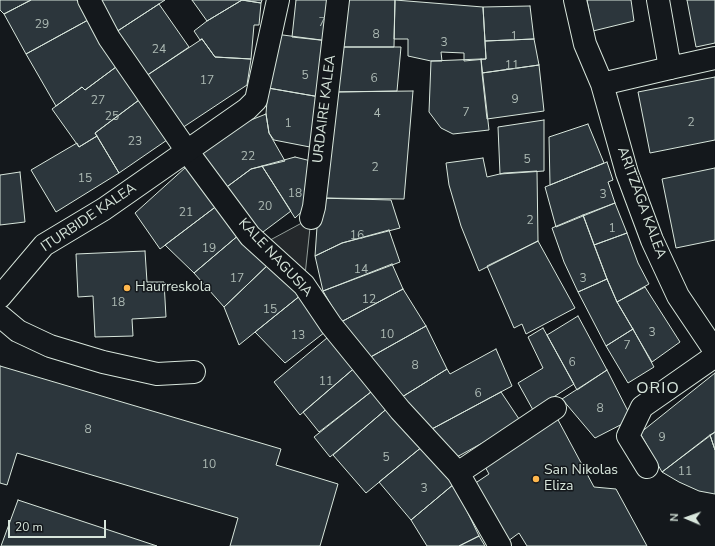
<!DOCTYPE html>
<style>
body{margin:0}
#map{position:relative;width:715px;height:546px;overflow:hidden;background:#14181c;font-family:"Nunito Sans",sans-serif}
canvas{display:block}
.north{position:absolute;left:667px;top:498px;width:40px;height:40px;-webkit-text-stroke:3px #14181c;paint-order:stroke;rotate:272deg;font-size:11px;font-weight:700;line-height:16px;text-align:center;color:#d8e6dc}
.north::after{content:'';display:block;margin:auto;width:14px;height:18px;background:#d8e6dc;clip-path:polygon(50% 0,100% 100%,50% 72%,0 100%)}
.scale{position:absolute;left:8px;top:520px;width:98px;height:18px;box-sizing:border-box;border:2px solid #d8e6dc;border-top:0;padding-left:5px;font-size:12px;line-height:14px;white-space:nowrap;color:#d8e6dc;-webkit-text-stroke:3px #14181c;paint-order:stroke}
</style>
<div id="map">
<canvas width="715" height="546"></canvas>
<div class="north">N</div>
<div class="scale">20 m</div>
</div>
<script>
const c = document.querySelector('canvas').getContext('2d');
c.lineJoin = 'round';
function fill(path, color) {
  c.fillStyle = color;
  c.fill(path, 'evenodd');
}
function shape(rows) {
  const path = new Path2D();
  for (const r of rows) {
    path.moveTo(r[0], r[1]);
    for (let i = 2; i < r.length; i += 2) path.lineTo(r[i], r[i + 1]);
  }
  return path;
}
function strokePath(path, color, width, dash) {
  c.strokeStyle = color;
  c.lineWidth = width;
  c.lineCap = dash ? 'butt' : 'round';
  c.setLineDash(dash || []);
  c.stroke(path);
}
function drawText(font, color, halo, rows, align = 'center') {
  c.font = font + ' "Nunito Sans",sans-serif';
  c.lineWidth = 3;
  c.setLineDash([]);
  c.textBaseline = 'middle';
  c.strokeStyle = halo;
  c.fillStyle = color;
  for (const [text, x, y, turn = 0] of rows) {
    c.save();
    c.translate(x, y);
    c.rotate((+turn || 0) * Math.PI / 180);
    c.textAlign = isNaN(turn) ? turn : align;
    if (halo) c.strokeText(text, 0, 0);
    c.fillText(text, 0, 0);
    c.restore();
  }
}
const parking = shape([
 [311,218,304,285,261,245,311,218]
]);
const building = shape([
 [0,0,31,0,4,14,0,10,0,0],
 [31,0,77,0,88,20,26,54,4,14,31,0],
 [100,0,165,0,116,32,100,0],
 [192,0,262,0,261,3,242,0,207,21,192,0],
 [242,0,261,3,259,25,254,25,251,59,215,57,202,39,200,40,194,31,207,21,242,0],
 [296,0,335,0,329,41,292,37,296,0],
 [343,0,395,0,394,47,338,47,343,0],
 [395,0,483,7,486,59,464,61,464,53,441,52,442,61,431,61,408,56,408,39,394,39,395,0],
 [587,0,631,0,634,21,593,31,587,0],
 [687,0,715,0,715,43,696,47,687,0],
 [159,4,189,47,146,76,116,32,159,4],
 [530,6,534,39,485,41,483,7,530,6],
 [88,20,116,67,85,90,82,87,56,106,26,54,88,20],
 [275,34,329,41,320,97,268,88,275,34],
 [202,39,215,57,251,59,247,85,182,128,146,76,202,39],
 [534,39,539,65,482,73,481,59,486,59,485,41,534,39],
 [338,47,401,47,397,91,332,92,338,47],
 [481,59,489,130,453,134,441,128,429,112,431,61,481,59],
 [539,65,544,111,487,119,482,73,539,65],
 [116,67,139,100,95,133,97,136,79,147,52,109,82,87,85,90,116,67],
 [715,77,715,140,650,153,638,92,715,77],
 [268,88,320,97,315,148,274,140,269,133,266,114,268,88],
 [413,91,404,199,319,198,332,92,413,91],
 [139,100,167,140,119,173,95,133,139,100],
 [266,114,269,133,285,161,251,169,224,189,199,154,241,124,266,114],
 [544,120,544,171,500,174,498,127,544,120],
 [588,124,604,163,550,185,549,137,588,124],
 [97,136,119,173,56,212,31,170,77,143,79,147,97,136],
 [295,157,311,161,310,204,295,218,262,166,295,157],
 [483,158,487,177,504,173,537,171,538,241,479,271,461,226,449,185,446,163,483,158],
 [607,162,613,180,608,182,615,203,556,227,545,187,607,162],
 [262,166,291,211,259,235,224,189,251,169,262,166],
 [186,167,218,205,160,249,135,213,186,167],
 [715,168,715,240,676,248,662,179,715,168],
 [20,172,25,222,0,225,0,175,20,172],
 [319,198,391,200,400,228,342,243,315,256,319,198],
 [615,203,627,233,594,245,583,215,615,203],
 [218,205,240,234,194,273,165,245,218,205],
 [583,215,607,279,578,292,564,262,552,228,583,215],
 [389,230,400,262,323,291,315,256,342,243,389,230],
 [627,233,638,263,649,284,617,302,607,279,594,245,627,233],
 [240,234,271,262,224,307,194,273,240,234],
 [538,241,575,308,526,334,522,324,514,328,487,266,538,241],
 [145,251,147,282,164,282,166,317,132,319,133,336,95,337,93,296,78,297,76,254,145,251],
 [271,262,301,295,239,345,224,307,271,262],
 [392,264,403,289,341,322,323,291,392,264],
 [607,279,617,302,633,329,606,346,578,292,607,279],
 [645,287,680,342,652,362,617,302,645,287],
 [403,289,426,326,367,359,341,322,403,289],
 [301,295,329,329,285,363,255,332,301,295],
 [578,316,607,370,577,390,547,335,578,316],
 [426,326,447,369,402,397,367,359,426,326],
 [543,328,574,384,533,410,518,383,543,368,528,337,543,328],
 [633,329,654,367,628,383,606,346,633,329],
 [333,333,358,365,300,415,274,382,333,333],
 [496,349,512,386,430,430,402,397,447,369,450,374,496,349],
 [358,365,376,388,319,432,303,412,358,365],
 [0,366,281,449,276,465,338,484,320,546,230,546,238,518,17,453,7,485,0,483,0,366],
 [607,370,632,419,595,438,562,399,607,370],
 [715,373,715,432,662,472,640,433,715,373],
 [376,388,390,406,330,457,314,437,376,388],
 [501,392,521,422,453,459,430,430,501,392],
 [390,406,423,446,366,493,333,455,390,406],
 [557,418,594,487,616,489,647,546,527,546,519,533,504,544,474,484,489,474,483,463,557,418],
 [715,432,715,450,710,435,715,432],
 [710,435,715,450,715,494,699,491,679,482,662,472,710,435],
 [423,446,454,484,411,520,379,482,423,446],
 [454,484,479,536,459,546,427,546,411,520,454,484],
 [18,500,157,546,1,546,18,500],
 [479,536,485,546,459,546,479,536]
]);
const pedestrian = shape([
 [575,0,585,44,602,84,627,173,652,240,678,296,715,351],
 [602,84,670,68],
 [187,151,250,236,304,285,331,325,400,410,458,473,500,546],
 [311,218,314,207,338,0],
 [647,467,628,436,642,407,715,356],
 [458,473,555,408]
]);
const minor = shape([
 [89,0,109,38,187,151],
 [658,0,670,68,715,58],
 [0,297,44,245,104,209,247,109,256,100,278,0],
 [0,316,18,331,50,346,103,362,157,374,194,372]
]);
const markers = [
 [127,288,4,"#ffb74d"],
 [536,479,4,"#ffb74d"]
];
const numberNames = [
 ["7",322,23],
 ["29",42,25],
 ["8",376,35],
 ["1",514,37],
 ["3",444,43],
 ["24",159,50],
 ["11",512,66],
 ["5",305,76],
 ["6",374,79],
 ["17",207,81],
 ["9",515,100],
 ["27",98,101],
 ["7",466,113],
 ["4",377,114],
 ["25",112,117],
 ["2",691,123],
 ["1",288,124],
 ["23",135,142],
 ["22",248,157],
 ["5",527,160],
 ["2",375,168],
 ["15",85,179],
 ["18",295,194],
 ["3",603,195],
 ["20",265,207],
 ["21",186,213],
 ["2",530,221],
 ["1",612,229],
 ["16",357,236],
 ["19",209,249],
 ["14",361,270],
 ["17",237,279],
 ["3",583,279],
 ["12",369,300],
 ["18",118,303],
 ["15",270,310],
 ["3",652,333],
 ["10",387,335],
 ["13",298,336],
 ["7",627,346],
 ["6",572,363],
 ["8",415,366],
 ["11",326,382],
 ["6",478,394],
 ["8",600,409],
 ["8",88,430],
 ["9",662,438],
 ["5",386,458],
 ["10",209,465],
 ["11",685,472],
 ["3",424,489]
];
const streetNames = [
 ["URDAIRE KALEA",325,109,-83],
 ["ARITZAGA KALEA",641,203,70],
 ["ITURBIDE KALEA",89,218,-34],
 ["KALE NAGUSIA",275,258,47]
];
const poiNames = [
 ["Haurreskola",135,288],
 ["San Nikolas",544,471],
 ["Eliza",544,487]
];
const quarterNames = [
 ["ORIO",658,389]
];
fill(parking, '#24282b');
strokePath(parking, '#939e99', 1);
fill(building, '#2c363c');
strokePath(building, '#d8e6dc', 1);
strokePath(pedestrian, '#d8e6dc', 24);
strokePath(minor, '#d8e6dc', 24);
strokePath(pedestrian, '#14181c', 22);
strokePath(minor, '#14181c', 22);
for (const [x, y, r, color] of markers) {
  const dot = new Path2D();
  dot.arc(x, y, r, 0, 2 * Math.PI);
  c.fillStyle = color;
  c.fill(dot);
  strokePath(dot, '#14181c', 1.5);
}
drawText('12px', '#adbab4', null, numberNames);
drawText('14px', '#d8e6dc', '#14181c', streetNames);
drawText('14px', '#d8e6dc', '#14181c', poiNames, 'left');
c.letterSpacing = '1px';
drawText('16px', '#d8e6dc', '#14181c', quarterNames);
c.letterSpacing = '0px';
</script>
